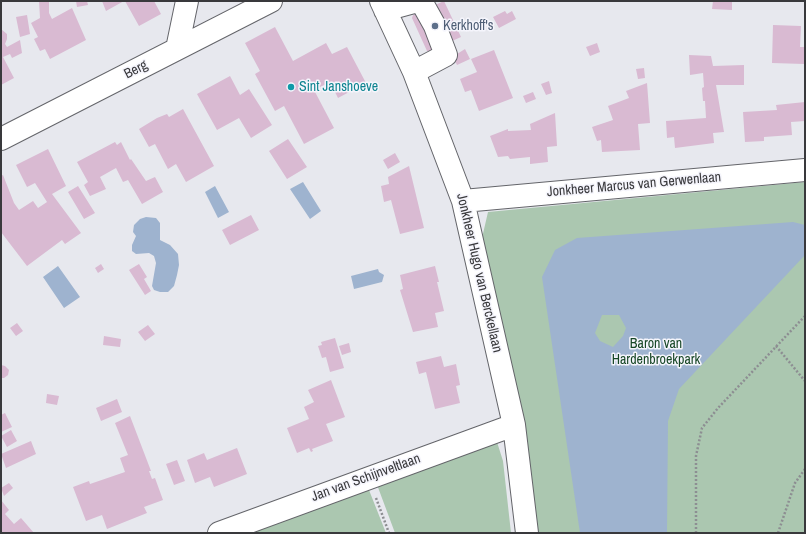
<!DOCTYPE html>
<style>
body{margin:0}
#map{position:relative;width:806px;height:534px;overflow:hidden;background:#e7e8ee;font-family:"Archivo Narrow",sans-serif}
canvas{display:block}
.frame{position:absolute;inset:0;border:2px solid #39393c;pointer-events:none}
</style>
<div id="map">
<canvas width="806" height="534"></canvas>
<div class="frame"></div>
</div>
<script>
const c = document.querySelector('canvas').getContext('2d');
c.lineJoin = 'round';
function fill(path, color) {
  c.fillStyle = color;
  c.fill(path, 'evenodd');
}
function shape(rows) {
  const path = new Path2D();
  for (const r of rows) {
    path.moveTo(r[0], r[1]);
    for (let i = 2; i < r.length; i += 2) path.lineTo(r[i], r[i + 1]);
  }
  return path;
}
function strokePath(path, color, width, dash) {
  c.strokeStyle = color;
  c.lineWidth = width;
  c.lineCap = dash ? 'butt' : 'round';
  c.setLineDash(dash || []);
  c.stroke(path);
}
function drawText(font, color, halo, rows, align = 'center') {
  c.font = font + ' "Archivo Narrow",sans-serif';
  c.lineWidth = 3;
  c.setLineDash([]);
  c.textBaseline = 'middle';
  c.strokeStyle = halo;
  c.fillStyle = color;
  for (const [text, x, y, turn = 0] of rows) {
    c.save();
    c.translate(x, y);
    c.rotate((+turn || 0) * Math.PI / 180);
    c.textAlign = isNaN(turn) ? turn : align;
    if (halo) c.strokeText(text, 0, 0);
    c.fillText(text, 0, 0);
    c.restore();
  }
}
const green = shape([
 [805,182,805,533,529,533,482,238,488,212],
 [497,442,503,461,511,533,395,533,376,482],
 [367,485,386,533,240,533]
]);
const water = shape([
 [303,182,321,211,310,219,290,189],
 [215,186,229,212,218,218,205,192],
 [146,217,156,218,160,223,160,240,170,245,178,254,179,265,177,275,174,286,168,292,160,292,154,290,152,286,156,263,154,256,149,253,136,254,132,251,132,245,136,236,133,232,134,225,140,219],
 [793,222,805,225,805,255,679,389,668,421,667,533,580,533,542,277,555,250,577,238],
 [602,315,619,315,626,328,623,336,613,347,600,341,595,333],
 [58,266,80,297,64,308,43,277],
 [378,269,379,272,384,275,382,282,354,289,351,276]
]);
const building = shape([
 [39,1,49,1,49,13,52,19,72,8,86,40,50,59,45,49,40,51,34,39,38,37,31,23,40,18],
 [76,1,87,1,88,5,77,7],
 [102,1,124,1,106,11],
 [125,1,154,1,161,14,139,26],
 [444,1,461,37,430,51,427,51,412,18,413,15],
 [713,1,732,1,732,10,712,9],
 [505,11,507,14,512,11,516,19,499,28,493,17],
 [27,15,30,34,20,37,16,17],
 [773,25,801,26,800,47,805,47,804,64,772,63],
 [275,27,293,61,326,43,332,54,347,47,366,83,338,98,330,82,314,90,334,128,304,144,284,106,275,111,255,74,260,71,245,43],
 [1,29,7,34,7,39,5,44,7,47,20,40,22,53,12,58,10,54,3,57,14,78,1,85],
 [597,43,600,52,590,56,586,47],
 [465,49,470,59,457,65,455,61,457,54],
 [494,50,513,98,479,111,471,90,465,92,460,79,477,72,471,59],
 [689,55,711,56,713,66,744,65,744,85,716,85,724,132,713,133,714,143,675,148,674,137,667,138,666,121,706,118,705,101,703,101,702,88,704,87,703,73,690,75],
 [644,68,645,78,638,79,636,69],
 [230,76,240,95,249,89,272,125,251,138,239,118,217,130,197,94],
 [549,81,552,93,546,95,541,84],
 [647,83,650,123,638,124,640,150,602,152,601,140,597,141,592,127,613,120,608,106,629,98,626,91],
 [533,92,536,99,526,103,523,96],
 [805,102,805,121,791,122,792,135,764,137,764,141,745,142,743,112,777,110,776,105],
 [183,109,214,166,186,182,176,164,168,169,155,144,149,147,139,129,157,118,167,114,169,117],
 [555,113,557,146,547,147,548,162,530,164,530,157,510,159,508,156,498,157,490,136,508,129,508,131,531,130,530,124],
 [288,139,307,167,287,179,269,151],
 [115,142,117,145,121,142,130,160,131,159,146,181,155,177,163,192,142,204,128,180,123,182,116,168,100,177,106,189,90,196,84,185,88,182,77,162],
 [48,149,66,186,52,194,81,233,65,244,62,240,27,266,1,232,1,176,3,175,14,203,19,210,33,201,38,208,47,202,35,183,27,187,16,165],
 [395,153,400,162,388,169,383,160],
 [409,166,424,228,400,234,391,200,384,202,381,186,389,184,388,177],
 [78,186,95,213,84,219,68,192],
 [251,215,259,230,230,245,222,230],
 [101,264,104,269,98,273,95,268],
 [139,264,147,277,144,279,151,291,145,295,129,270],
 [435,266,439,282,437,282,444,311,435,313,438,327,413,332,400,290,403,289,400,275],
 [17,323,23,331,16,336,10,328],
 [148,325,155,334,145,341,138,332],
 [104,336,121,339,120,347,103,345],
 [335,338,344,368,330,372,326,357,322,358,318,346,322,345,321,342],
 [349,343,351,352,342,355,339,346],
 [441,356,444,367,456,364,460,385,456,386,460,403,435,409,426,372,419,374,416,362],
 [1,365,5,366,9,370,8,375,4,378,1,378],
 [331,380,345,417,326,424,333,441,312,449,313,451,311,452,309,448,297,453,287,428,309,419,304,407,314,402,308,390],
 [47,394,59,396,57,405,46,403],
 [117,399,122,412,101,421,96,408],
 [5,413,12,427,1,432,1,415],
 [130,416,151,471,149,471,152,479,155,478,163,500,144,507,147,513,107,529,102,515,86,521,73,487,89,481,90,484,125,472,120,458,128,455,115,423],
 [11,430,17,441,7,447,1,436],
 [31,441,36,454,6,468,1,454],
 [237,448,247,474,214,487,210,477,195,483,187,460,204,453,207,460],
 [177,460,185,481,174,485,166,464],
 [9,483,13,488,4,496,1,488],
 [1,500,9,510,5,514,14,524,21,518,34,533,1,533]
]);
const path = shape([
 [776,346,805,381],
 [376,498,389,533],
 [696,533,696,456,702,428,718,408,805,316],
 [778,533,795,483,805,469]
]);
const minor = shape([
 [381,1,414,72,463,201,514,425,527,533],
 [385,10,418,1],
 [177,49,187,1],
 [414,72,446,55,435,26,421,1],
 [1,139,271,1],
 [463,201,805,170],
 [219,533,514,425]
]);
const markers = [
 [435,26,4,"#5c6f8a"],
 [291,87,4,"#0f9aa8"]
];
const serviceNames = [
 ["Kerkhoff's",443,26]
];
const streetNames = [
 ["Berg",136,70,-27],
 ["Jonkheer Marcus van Gerwenlaan",634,185,-5],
 ["Jonkheer Hugo van Berckellaan",479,273,77],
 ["Jan van Schijnveltlaan",366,478,-20]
];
const cultureNames = [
 ["Sint Janshoeve",299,87]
];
const parkNames = [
 ["Baron van",656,344],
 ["Hardenbroekpark",656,360]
];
fill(green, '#abc7b0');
fill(water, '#9eb3cf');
fill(building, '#d9bad2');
strokePath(minor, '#64656a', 24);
strokePath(path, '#8d8e92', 2.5, [2, 2]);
strokePath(minor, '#fff', 22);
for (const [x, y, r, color] of markers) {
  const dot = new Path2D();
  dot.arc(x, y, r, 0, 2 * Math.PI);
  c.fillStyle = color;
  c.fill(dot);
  strokePath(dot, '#f5f5fc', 1.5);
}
drawText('14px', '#4e5e75', '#f5f5fc', serviceNames, 'left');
drawText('14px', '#39393c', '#f5f5fc', streetNames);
drawText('14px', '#0d838f', '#f5f5fc', cultureNames, 'left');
drawText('14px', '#164625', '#f5f5fc', parkNames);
</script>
